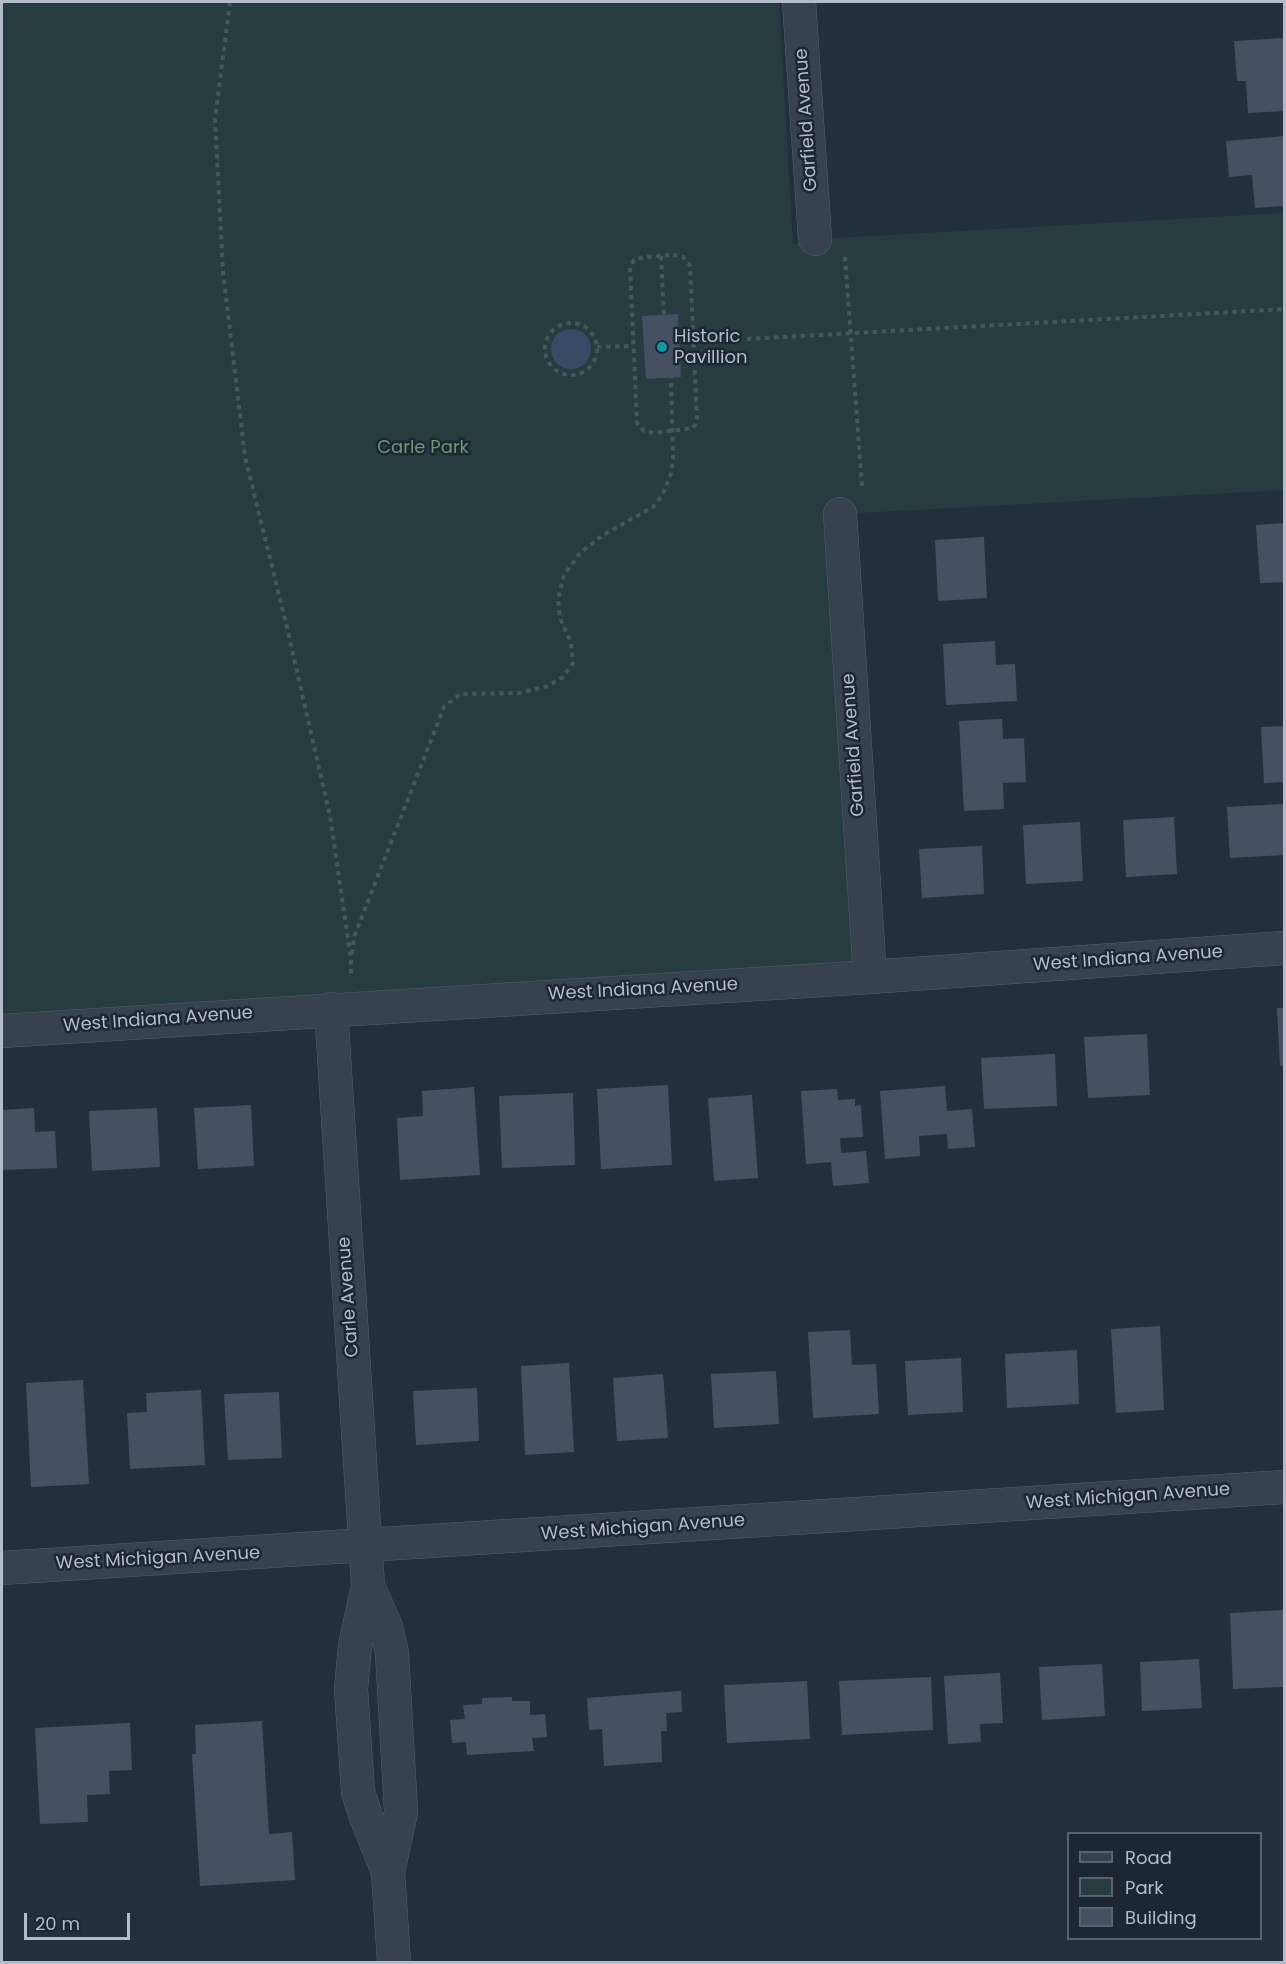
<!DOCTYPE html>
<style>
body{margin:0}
#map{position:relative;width:1286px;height:1964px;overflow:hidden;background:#242f3e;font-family:Poppins,sans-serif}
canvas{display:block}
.frame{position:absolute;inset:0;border:3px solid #b4bcc9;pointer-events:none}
.legend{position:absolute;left:1067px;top:1832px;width:195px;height:108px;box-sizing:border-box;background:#1d2633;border:2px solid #59626f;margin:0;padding:8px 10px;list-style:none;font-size:18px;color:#b4bcc9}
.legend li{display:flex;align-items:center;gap:12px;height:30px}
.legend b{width:30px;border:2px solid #59626f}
.scale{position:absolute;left:24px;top:1913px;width:106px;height:27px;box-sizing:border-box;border:3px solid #b4bcc9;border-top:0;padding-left:8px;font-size:18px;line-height:21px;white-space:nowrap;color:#b4bcc9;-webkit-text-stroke:4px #1d2633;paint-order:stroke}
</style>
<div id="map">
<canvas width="1286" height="1964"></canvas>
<div class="frame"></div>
<ul class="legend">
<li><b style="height:8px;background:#38414e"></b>Road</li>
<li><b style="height:16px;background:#263c3f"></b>Park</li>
<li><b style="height:16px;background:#455162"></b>Building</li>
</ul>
<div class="scale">20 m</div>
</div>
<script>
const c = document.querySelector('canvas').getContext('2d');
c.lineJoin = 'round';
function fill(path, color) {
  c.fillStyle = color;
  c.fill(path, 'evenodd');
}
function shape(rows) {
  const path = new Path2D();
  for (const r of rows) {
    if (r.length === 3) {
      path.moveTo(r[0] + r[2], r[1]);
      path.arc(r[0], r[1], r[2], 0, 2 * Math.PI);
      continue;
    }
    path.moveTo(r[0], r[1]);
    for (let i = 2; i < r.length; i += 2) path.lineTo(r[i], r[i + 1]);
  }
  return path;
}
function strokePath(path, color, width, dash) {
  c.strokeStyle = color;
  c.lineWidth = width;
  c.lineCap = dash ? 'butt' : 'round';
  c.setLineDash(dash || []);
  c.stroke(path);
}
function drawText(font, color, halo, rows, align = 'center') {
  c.font = font + ' Poppins,sans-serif';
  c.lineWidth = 5;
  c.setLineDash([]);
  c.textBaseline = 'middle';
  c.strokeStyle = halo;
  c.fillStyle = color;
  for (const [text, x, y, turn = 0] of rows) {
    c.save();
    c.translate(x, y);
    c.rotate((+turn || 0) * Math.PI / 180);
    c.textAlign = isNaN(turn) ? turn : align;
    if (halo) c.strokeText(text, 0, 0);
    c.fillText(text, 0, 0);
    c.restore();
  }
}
const green = shape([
 [2,2,779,2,793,244,836,238,1284,213,1284,490,840,514,870,977,2,1031]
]);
const water = shape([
 [571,349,20]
]);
const building = shape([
 [1284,38,1284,111,1248,113,1246,81,1237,81,1234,41],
 [1284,136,1284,206,1255,208,1252,175,1229,177,1226,141],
 [678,314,681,377,646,379,642,316],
 [1284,523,1284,582,1260,583,1256,525],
 [984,537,987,598,938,601,935,540],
 [995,641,996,665,1015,664,1017,701,946,705,943,644],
 [1002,719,1003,739,1024,738,1026,782,1003,783,1004,809,964,811,959,721],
 [1284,726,1284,782,1264,783,1261,727],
 [1284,804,1284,855,1230,858,1227,807],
 [1174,817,1177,874,1126,877,1123,820],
 [1080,822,1083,881,1026,884,1023,825],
 [982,846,984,894,922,898,919,849],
 [1277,1008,1284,1008,1284,1066,1280,1066],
 [1147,1034,1150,1095,1088,1098,1084,1037],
 [1055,1054,1057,1106,984,1109,981,1058],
 [668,1085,672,1165,601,1169,597,1089],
 [945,1086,947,1111,972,1109,975,1147,948,1149,947,1134,919,1136,920,1156,885,1159,880,1091],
 [474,1087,480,1175,400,1180,397,1118,423,1116,422,1091],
 [837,1089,838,1100,855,1099,855,1106,861,1105,863,1137,840,1138,841,1153,866,1151,869,1183,833,1186,831,1162,806,1164,801,1091],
 [573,1093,575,1165,502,1168,499,1096],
 [752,1095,758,1178,714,1181,708,1098],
 [251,1105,254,1166,198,1169,194,1108],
 [34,1108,35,1132,55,1131,57,1168,2,1170,2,1110],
 [157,1108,160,1167,92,1171,89,1111],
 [1160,1326,1164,1410,1116,1413,1111,1329],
 [850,1330,852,1365,876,1364,879,1414,813,1418,808,1332],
 [1077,1350,1079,1404,1007,1408,1005,1354],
 [961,1358,963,1412,908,1415,905,1361],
 [569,1363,574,1452,525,1455,521,1366],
 [776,1371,779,1424,714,1428,711,1374],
 [663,1374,668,1438,617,1441,613,1378],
 [83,1380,89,1484,31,1487,26,1383],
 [477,1388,479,1441,416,1445,413,1391],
 [201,1390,205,1465,130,1469,127,1413,147,1412,146,1393],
 [279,1392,282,1458,228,1460,224,1394],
 [1284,1610,1284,1687,1233,1689,1230,1613],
 [1199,1659,1202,1708,1142,1711,1140,1662],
 [1102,1664,1105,1716,1042,1720,1039,1667],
 [1000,1673,1003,1723,980,1724,981,1742,948,1744,944,1676],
 [931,1677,933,1730,842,1735,839,1681],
 [807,1681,810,1739,727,1743,724,1685],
 [681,1691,682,1712,666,1713,667,1731,661,1731,662,1762,604,1766,602,1729,589,1730,587,1698],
 [512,1697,512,1701,530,1701,530,1715,545,1714,547,1737,532,1738,534,1751,467,1755,466,1742,452,1743,450,1720,465,1719,463,1705,482,1704,482,1698],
 [262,1721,269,1834,292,1832,295,1880,200,1886,192,1754,196,1754,195,1725],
 [130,1723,132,1770,109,1771,110,1794,87,1795,88,1822,40,1824,35,1728]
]);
const path = shape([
 [230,2,215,119,223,272,245,457,285,619,330,816,351,960,351,974],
 [673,255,683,257,690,265,697,421,693,428,654,433,644,431,637,423,630,267,634,260,644,257,673,255],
 [661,256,664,315],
 [845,257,862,486],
 [571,349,26],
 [693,342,1284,309],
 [597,347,633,346],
 [352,954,354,937,444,707,460,694,519,693,548,686,563,677,573,663,571,643,560,618,558,599,564,575,580,553,603,535,653,507,662,496,671,474,673,459,671,377]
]);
const minor = shape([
 [799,2,815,239],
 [840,514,870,977],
 [331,1009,368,1586,355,1646,351,1689,358,1792,366,1817,388,1872],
 [2,1031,870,977,1284,948],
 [2,1568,1284,1487],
 [368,1586,386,1627,392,1653,401,1812,388,1872,394,1962]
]);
const markers = [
 [662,347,6,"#0f9aa8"]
];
const streetNames = [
 ["Garfield Avenue",807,120,-94],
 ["Garfield Avenue",854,745,-94],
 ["West Indiana Avenue",1128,959,-4],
 ["West Indiana Avenue",643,990,-3],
 ["West Indiana Avenue",158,1020,-4],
 ["Carle Avenue",349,1297,-94],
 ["West Michigan Avenue",1128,1497,-4],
 ["West Michigan Avenue",643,1528,-4],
 ["West Michigan Avenue",158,1559,-3]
];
const poiNames = [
 ["Historic",674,337],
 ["Pavillion",674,358]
];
const parkNames = [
 ["Carle Park",423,448]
];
fill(green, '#263c3f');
fill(water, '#394c67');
fill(building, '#455162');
strokePath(minor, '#565f6c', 34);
strokePath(path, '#44595c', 4, [4.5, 4.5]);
strokePath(minor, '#38414e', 33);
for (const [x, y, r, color] of markers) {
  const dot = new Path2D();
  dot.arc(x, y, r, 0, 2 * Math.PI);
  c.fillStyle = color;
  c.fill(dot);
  strokePath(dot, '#1d2633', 2);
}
drawText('18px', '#b4bcc9', '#1d2633', streetNames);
drawText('18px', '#b4bcc9', '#1d2633', poiNames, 'left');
drawText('18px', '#6b9a76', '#1d2633', parkNames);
</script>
